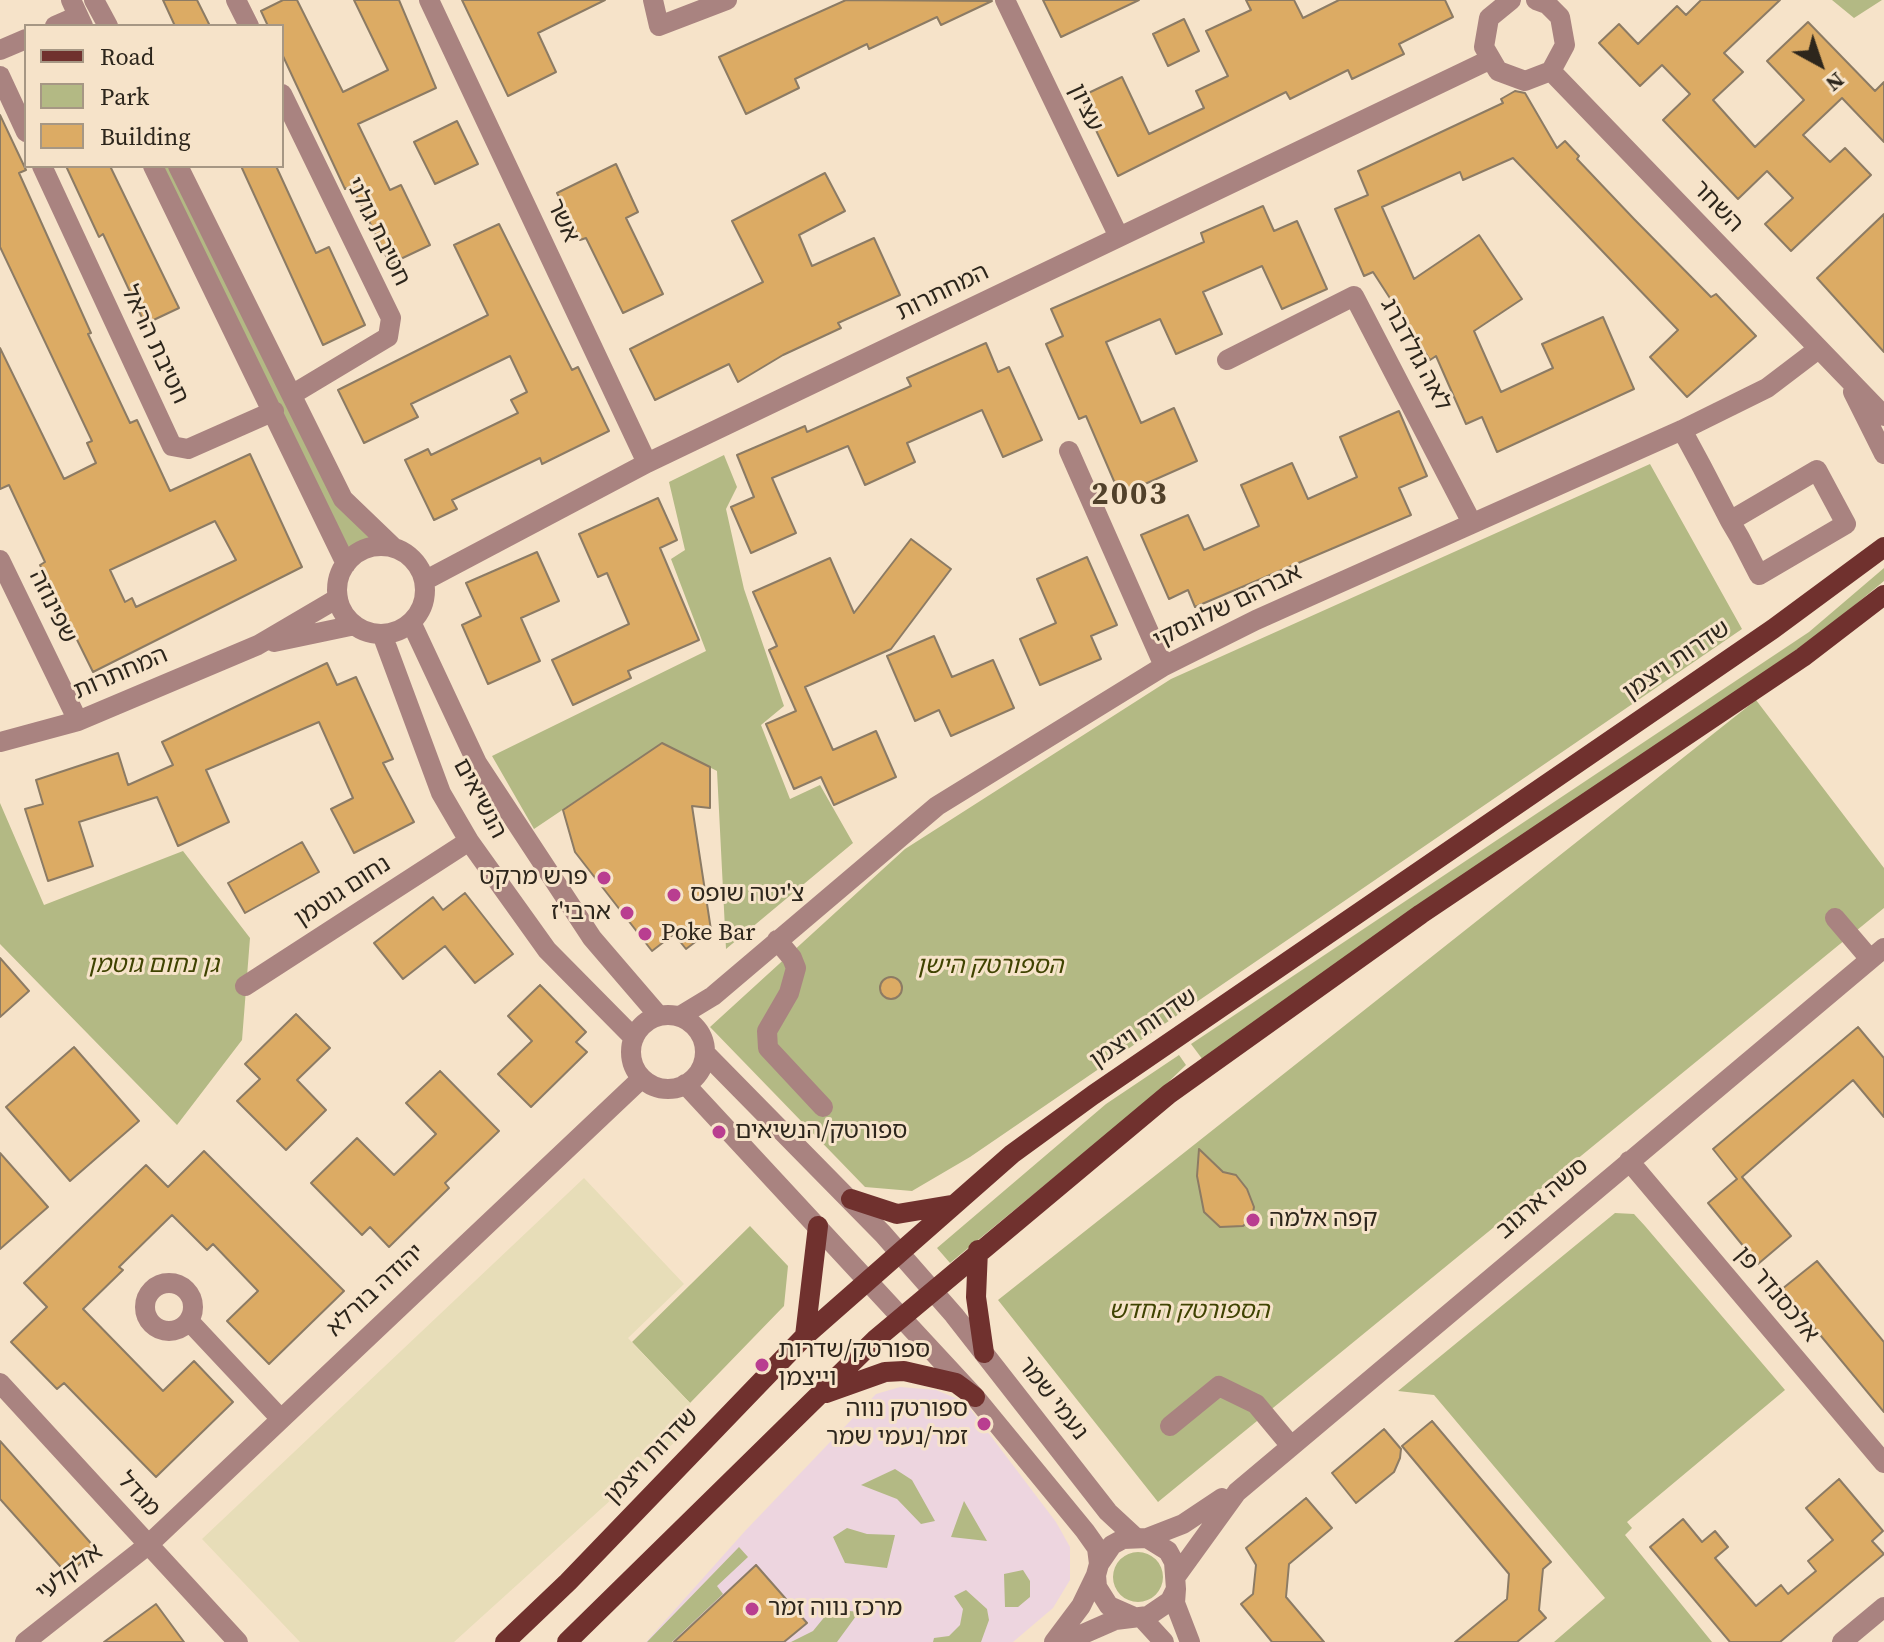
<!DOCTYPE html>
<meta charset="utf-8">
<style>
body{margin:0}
#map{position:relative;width:1884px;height:1642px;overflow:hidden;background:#f6e3c9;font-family:"Source Serif 4",serif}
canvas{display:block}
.legend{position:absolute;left:24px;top:24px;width:260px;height:144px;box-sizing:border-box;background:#f6e3c9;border:2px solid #a69784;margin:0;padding:10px 14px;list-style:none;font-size:24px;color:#2d261c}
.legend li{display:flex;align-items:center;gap:16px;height:40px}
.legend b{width:40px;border:2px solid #a69784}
.north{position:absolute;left:1780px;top:24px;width:80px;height:80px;-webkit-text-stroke:6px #f6e3c9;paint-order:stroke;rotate:140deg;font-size:22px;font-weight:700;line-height:32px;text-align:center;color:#2d261c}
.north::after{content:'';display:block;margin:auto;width:28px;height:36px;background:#2d261c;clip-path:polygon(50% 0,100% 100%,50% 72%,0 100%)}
</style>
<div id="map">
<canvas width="1884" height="1642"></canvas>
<ul class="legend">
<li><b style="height:10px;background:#70312e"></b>Road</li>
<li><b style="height:22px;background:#b3b984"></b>Park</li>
<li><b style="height:22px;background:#dcab64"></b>Building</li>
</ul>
<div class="north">N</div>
</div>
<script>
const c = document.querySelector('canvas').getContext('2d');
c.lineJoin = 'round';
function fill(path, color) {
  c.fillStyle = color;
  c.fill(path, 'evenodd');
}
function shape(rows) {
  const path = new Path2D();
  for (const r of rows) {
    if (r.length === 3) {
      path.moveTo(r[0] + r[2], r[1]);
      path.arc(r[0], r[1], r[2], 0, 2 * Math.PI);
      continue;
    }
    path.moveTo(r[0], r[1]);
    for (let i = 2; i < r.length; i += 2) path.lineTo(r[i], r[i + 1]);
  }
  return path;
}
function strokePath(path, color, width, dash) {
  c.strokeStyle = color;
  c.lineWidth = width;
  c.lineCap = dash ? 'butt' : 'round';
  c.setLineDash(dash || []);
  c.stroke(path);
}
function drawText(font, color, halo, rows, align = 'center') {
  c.font = font + ' "Source Serif 4","Noto Sans Hebrew",serif';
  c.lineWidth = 6;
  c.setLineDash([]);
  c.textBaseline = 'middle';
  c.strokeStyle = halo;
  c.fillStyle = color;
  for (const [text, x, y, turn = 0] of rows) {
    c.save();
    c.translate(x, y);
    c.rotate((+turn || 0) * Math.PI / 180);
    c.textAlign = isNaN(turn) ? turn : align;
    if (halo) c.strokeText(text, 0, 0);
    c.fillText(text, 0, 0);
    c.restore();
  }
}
const commercial = shape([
 [900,1387,936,1390,965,1402,1056,1522,1070,1547,1070,1580,1053,1608,1013,1642,646,1642,745,1531,876,1394]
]);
const green = shape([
 [1832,0,1882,0,1854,18],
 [160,166,170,166,372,536,345,551],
 [724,455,737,487,726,509,744,589,784,706,761,725,790,799,820,785,853,843,726,949,717,771,662,743,534,829,492,756,706,651,671,559,685,550,669,482],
 [1650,464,1742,629,970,1157,912,1191,865,1187,710,1027,905,849,1171,679],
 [1884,568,1884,581,1822,632,1203,1060,1191,1044,1809,632],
 [1756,700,1884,868,1884,908,1158,1502,998,1300],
 [0,803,44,905,183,851,250,938,242,1040,177,1125,0,944],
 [1179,1055,1186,1065,1159,1091,950,1263,937,1248,1106,1104],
 [1615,1213,1634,1214,1645,1226,1785,1390,1627,1522,1632,1528,1625,1535,1712,1642,1554,1642,1605,1598,1434,1395,1398,1391],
 [750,1226,788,1266,784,1306,690,1403,632,1342],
 [895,1469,912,1480,935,1521,921,1524,897,1499,861,1485],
 [964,1501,987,1541,951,1537],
 [847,1528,867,1534,895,1535,887,1568,845,1563,833,1537],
 [739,1547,748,1557,717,1586,723,1594,672,1642,647,1642],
 [1138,1577,25],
 [1023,1570,1030,1581,1030,1597,1018,1607,1005,1607,1004,1574],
 [966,1590,987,1609,989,1620,981,1642,933,1642,934,1638,949,1636,960,1625,963,1609,954,1596],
 [831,1609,859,1612,837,1642,791,1642,813,1631]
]);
const sand = shape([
 [584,1178,684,1284,628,1338,690,1403,687,1431,454,1642,300,1642,202,1539]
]);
const building = shape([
 [163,0,197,0,210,26,175,26,163,0],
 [283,0,297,0,343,92,388,70,354,0,399,0,436,88,358,124,390,190,401,185,430,245,390,264,352,186,345,189,282,54,282,26,268,26,261,11,283,0],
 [462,0,605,0,538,33,556,72,508,96,462,0],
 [846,0,992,1,941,25,937,17,869,49,867,44,795,79,799,88,746,114,719,57,846,0],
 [1043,0,1139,0,1061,37,1043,0],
 [1246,0,1294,0,1303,18,1339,0,1445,0,1453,17,1399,44,1404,54,1352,79,1348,70,1290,99,1286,92,1118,176,1080,97,1122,77,1149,134,1204,108,1196,91,1228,76,1206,31,1251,10,1246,0],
 [1701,0,1780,0,1724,53,1743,72,1713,100,1755,147,1804,100,1767,61,1808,22,1875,91,1884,82,1884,142,1842,98,1803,135,1830,162,1845,148,1871,175,1791,251,1765,224,1793,198,1767,171,1738,199,1663,120,1690,94,1662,65,1640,86,1599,43,1619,24,1638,44,1677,6,1686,15,1701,0],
 [1184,19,1199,51,1168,66,1153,34,1184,19],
 [1515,91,1525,93,1557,148,1565,141,1579,156,1577,159,1634,219,1711,297,1716,294,1756,336,1687,397,1650,357,1678,330,1513,158,1463,180,1460,172,1382,207,1414,279,1479,235,1522,299,1474,331,1501,392,1553,368,1542,344,1603,317,1634,389,1497,452,1482,417,1466,424,1436,356,1430,360,1373,272,1364,276,1335,209,1368,195,1358,171,1503,103,1501,99,1515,91],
 [0,115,26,170,19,173,91,333,88,334,130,423,137,420,170,491,250,454,302,567,93,672,40,565,45,562,9,485,0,489,0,348,64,479,96,463,87,443,92,441,0,247,0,115],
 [215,521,236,560,136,607,132,598,125,602,110,570,215,521],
 [457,121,478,164,435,184,414,142,457,121],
 [616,164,638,212,626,218,663,294,623,313,586,238,580,240,557,193,616,164],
 [66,166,110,166,179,308,145,324,103,234,99,237,66,166],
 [241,166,276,166,316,253,329,247,365,325,323,345,241,166],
 [825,173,845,211,799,235,812,266,874,238,900,295,838,323,841,328,783,355,738,382,729,364,655,400,630,349,763,282,732,221,825,173],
 [1263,206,1274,231,1297,221,1327,289,1282,309,1262,266,1203,292,1222,334,1176,354,1160,319,1106,342,1141,423,1174,408,1197,461,1120,495,1086,416,1079,419,1046,344,1063,336,1051,309,1204,242,1201,233,1263,206],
 [1884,214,1884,352,1817,278,1884,214],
 [499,224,572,370,578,367,609,431,542,464,540,458,452,500,457,509,434,520,405,460,428,449,431,455,518,413,511,400,527,392,510,356,411,404,418,417,364,443,338,390,488,315,454,245,499,224],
 [986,343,998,372,1009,367,1042,440,1003,457,982,410,907,443,915,462,865,485,848,446,772,478,796,533,751,553,731,507,754,497,737,455,805,426,807,432,911,386,907,378,986,343],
 [1399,411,1427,476,1399,488,1411,515,1195,607,1188,590,1169,599,1141,535,1188,515,1204,550,1259,526,1241,485,1292,463,1308,499,1357,477,1340,437,1399,411],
 [658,498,677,540,660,548,699,640,628,671,631,678,573,705,552,660,629,624,607,573,598,577,579,534,658,498],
 [911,539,951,569,891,649,805,687,833,750,876,731,896,777,834,805,821,777,794,789,766,724,796,711,769,650,777,646,753,592,830,558,854,613,911,539],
 [537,552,559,601,521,618,540,661,488,684,462,625,481,616,466,583,537,552],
 [1087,557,1117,625,1091,636,1101,659,1040,685,1020,639,1056,623,1037,579,1087,557],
 [934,636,952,677,993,660,1014,708,951,736,939,710,915,721,887,656,934,636],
 [327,663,337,685,356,677,393,759,383,763,414,822,354,853,331,809,353,798,319,722,206,770,229,822,178,846,157,797,79,822,93,866,48,881,25,809,43,804,36,780,118,753,128,785,173,765,162,742,327,663],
 [662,743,710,767,710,808,692,806,711,930,686,949,674,934,652,951,575,852,563,810,662,743],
 [302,842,319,872,245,913,228,883,302,842],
 [465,893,513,954,475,983,445,946,403,979,374,943,433,897,443,910,465,893],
 [0,958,29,991,0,1017,0,958],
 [891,988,11],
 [540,985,586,1032,576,1042,587,1052,531,1107,498,1074,532,1041,508,1016,540,985],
 [296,1014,330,1048,297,1080,326,1110,286,1150,237,1101,260,1079,245,1064,296,1014],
 [1858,1027,1884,1058,1884,1117,1853,1080,1742,1177,1791,1236,1758,1264,1708,1203,1737,1179,1713,1149,1858,1027],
 [74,1047,139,1121,70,1181,6,1107,74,1047],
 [440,1071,499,1131,445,1183,449,1188,389,1247,370,1227,362,1235,311,1183,357,1138,394,1175,436,1134,406,1103,440,1071],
 [1199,1149,1223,1172,1236,1175,1247,1189,1254,1207,1252,1218,1243,1226,1220,1227,1204,1212,1197,1176,1199,1149],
 [204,1151,344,1291,269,1364,227,1321,258,1291,213,1244,207,1250,172,1215,119,1267,123,1270,83,1309,163,1391,194,1361,233,1402,156,1477,64,1383,57,1389,11,1342,47,1307,24,1283,146,1165,168,1187,204,1151],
 [0,1153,48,1207,0,1249,0,1153],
 [1817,1261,1884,1342,1884,1412,1782,1289,1817,1261],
 [1432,1421,1551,1562,1543,1569,1541,1589,1539,1610,1546,1618,1517,1642,1455,1642,1507,1599,1509,1574,1402,1446,1432,1421],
 [1384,1429,1401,1449,1400,1458,1394,1472,1356,1503,1332,1473,1384,1429],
 [0,1441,96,1549,68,1575,0,1499,0,1441],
 [1839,1479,1883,1531,1872,1541,1884,1554,1780,1642,1730,1642,1650,1547,1683,1519,1702,1542,1715,1531,1728,1547,1715,1558,1756,1606,1781,1585,1788,1594,1816,1571,1808,1561,1833,1540,1806,1508,1839,1479],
 [1306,1498,1332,1528,1289,1564,1286,1597,1324,1642,1272,1642,1241,1604,1253,1594,1256,1565,1246,1548,1306,1498],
 [756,1565,807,1623,784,1642,674,1642,756,1565],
 [156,1604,184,1642,104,1642,156,1604]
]);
const minor = shape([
 [71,0,83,26],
 [94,0,108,26],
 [236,0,249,26],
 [429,0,647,463],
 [653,0,659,26,727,0],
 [1005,0,1119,237],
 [1511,0,1489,18,1484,47,1498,71,1525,81,1551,71,1565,45,1560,17,1547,4,1536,0],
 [55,26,78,16],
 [0,50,26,39],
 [1551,71,1884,416],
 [0,76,26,132],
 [282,94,391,318,388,337,293,394],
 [42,166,172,446,188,449,274,411],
 [153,166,346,564],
 [178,166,343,499,393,547],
 [1227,360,1354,296,1472,523],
 [1853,392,1884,454],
 [1682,430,1702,467,1730,521,1740,538,1759,575,1846,524,1817,470,1730,521],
 [1069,451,1164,666],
 [381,590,44],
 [0,560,78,721],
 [424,581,647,463,1489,60],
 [411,622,477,763,592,938,659,1016],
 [382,634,441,793,469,841,547,950,634,1038],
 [274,642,355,625],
 [0,742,78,721,258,645,338,598],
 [1835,918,1870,959],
 [777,940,792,958,796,968,789,993,767,1031,768,1048,823,1107],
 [245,986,469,841],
 [668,1052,37],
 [680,1016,713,996,937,806,1164,666,1256,620,1682,430,1767,388,1817,350],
 [705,1053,883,1234,954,1315,1108,1512,1135,1537],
 [685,1084,975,1397,1085,1531,1097,1548,1099,1564],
 [1629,1161,1884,1463],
 [169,1307,24],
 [189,1321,280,1418],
 [0,1383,238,1642],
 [1170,1426,1219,1386,1256,1404,1291,1446],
 [1147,1538,1183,1524,1222,1498],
 [1177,1575,1237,1492,1884,948],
 [1176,1589,1175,1603,1190,1642],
 [1141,1617,1164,1642],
 [25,1642,148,1545,642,1078],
 [1054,1642,1081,1606,1096,1575],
 [1065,1642,1115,1620,1148,1616,1170,1601,1176,1589,1174,1562,1168,1551,1147,1538,1123,1539,1112,1545,1099,1564,1096,1575,1097,1587,1109,1606,1134,1617],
 [1842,1642,1884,1607]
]);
const major = shape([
 [851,1199,897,1214,951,1205],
 [978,1250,976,1297,984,1353],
 [805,1336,818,1226],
 [826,1393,885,1372,904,1371,956,1383,975,1397],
 [505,1642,568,1582,805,1336,1012,1154,1093,1095,1773,629,1884,547],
 [567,1642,876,1339,1169,1094,1421,914,1803,657,1884,595]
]);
const markers = [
 [604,878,8,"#b93e90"],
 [674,895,8,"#b93e90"],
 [627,913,8,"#b93e90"],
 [645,934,8,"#b93e90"],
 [719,1132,8,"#b93e90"],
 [1253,1220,8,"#b93e90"],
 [762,1365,8,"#b93e90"],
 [984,1424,8,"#b93e90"],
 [752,1609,8,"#b93e90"]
];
const streetNames = [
 ["עציון",1085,108,65],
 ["השחר",1717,207,46],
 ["אשר",562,221,65],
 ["חטיבת גולני",377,232,64],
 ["המחתרות",943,293,-26],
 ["חטיבת הראל",154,345,65],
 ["לאה גולדברג",1415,355,62],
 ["שפינוזה",52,607,64],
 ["אברהם שלונסקי",1228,607,-26],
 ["שדרות ויצמן",1677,661,-34],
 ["המחתרות",121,674,-23],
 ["הנשיאים",479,799,62],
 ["נחום גוטמן",343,892,-33],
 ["שדרות ויצמן",1144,1029,-34],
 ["סשה ארגוב",1543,1199,-40],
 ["יהודה בורלא",376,1291,-43],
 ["אלכסנדר פן",1776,1295,50],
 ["נעמי שמר",1052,1399,52],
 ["שדרות ויצמן",652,1457,-46],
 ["מגדל",138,1495,48],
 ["אלקלעי",70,1573,-38]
];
const poiNames = [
 ["פרש מרקט",588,878,"right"],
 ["צ'יטה שופס",690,895],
 ["ארבי'ז",611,913,"right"],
 ["Poke Bar",661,934],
 ["ספורטק/הנשיאים",735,1132],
 ["קפה אלמה",1269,1220],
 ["ספורטק/שדרות",778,1351],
 ["וייצמן",778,1379],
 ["ספורטק נווה",968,1410,"right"],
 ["זמר/נעמי שמר",968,1438,"right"],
 ["מרכז נווה זמר",768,1609]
];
const parkNames = [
 ["גן נחום גוטמן",153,966],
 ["הספורטק הישן",990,967],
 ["הספורטק החדש",1189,1312]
];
const districtNames = [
 ["2003",1130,496]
];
fill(commercial, '#edd5df');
fill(green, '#b3b984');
fill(sand, '#e7ddb8');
fill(building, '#dcab64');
strokePath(building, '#8c7b64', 2);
strokePath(minor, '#a98380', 20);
strokePath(major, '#70312e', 20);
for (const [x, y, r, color] of markers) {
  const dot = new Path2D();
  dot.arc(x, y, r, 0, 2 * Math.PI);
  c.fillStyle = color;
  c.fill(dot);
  strokePath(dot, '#f6e3c9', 3);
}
drawText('24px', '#2d261c', '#f6e3c9', streetNames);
drawText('24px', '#2d261c', '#f6e3c9', poiNames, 'left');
drawText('italic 24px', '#3f4301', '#f6e3c9', parkNames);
c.letterSpacing = '2px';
drawText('bold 32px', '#51412b', '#f6e3c9', districtNames);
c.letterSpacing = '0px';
</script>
